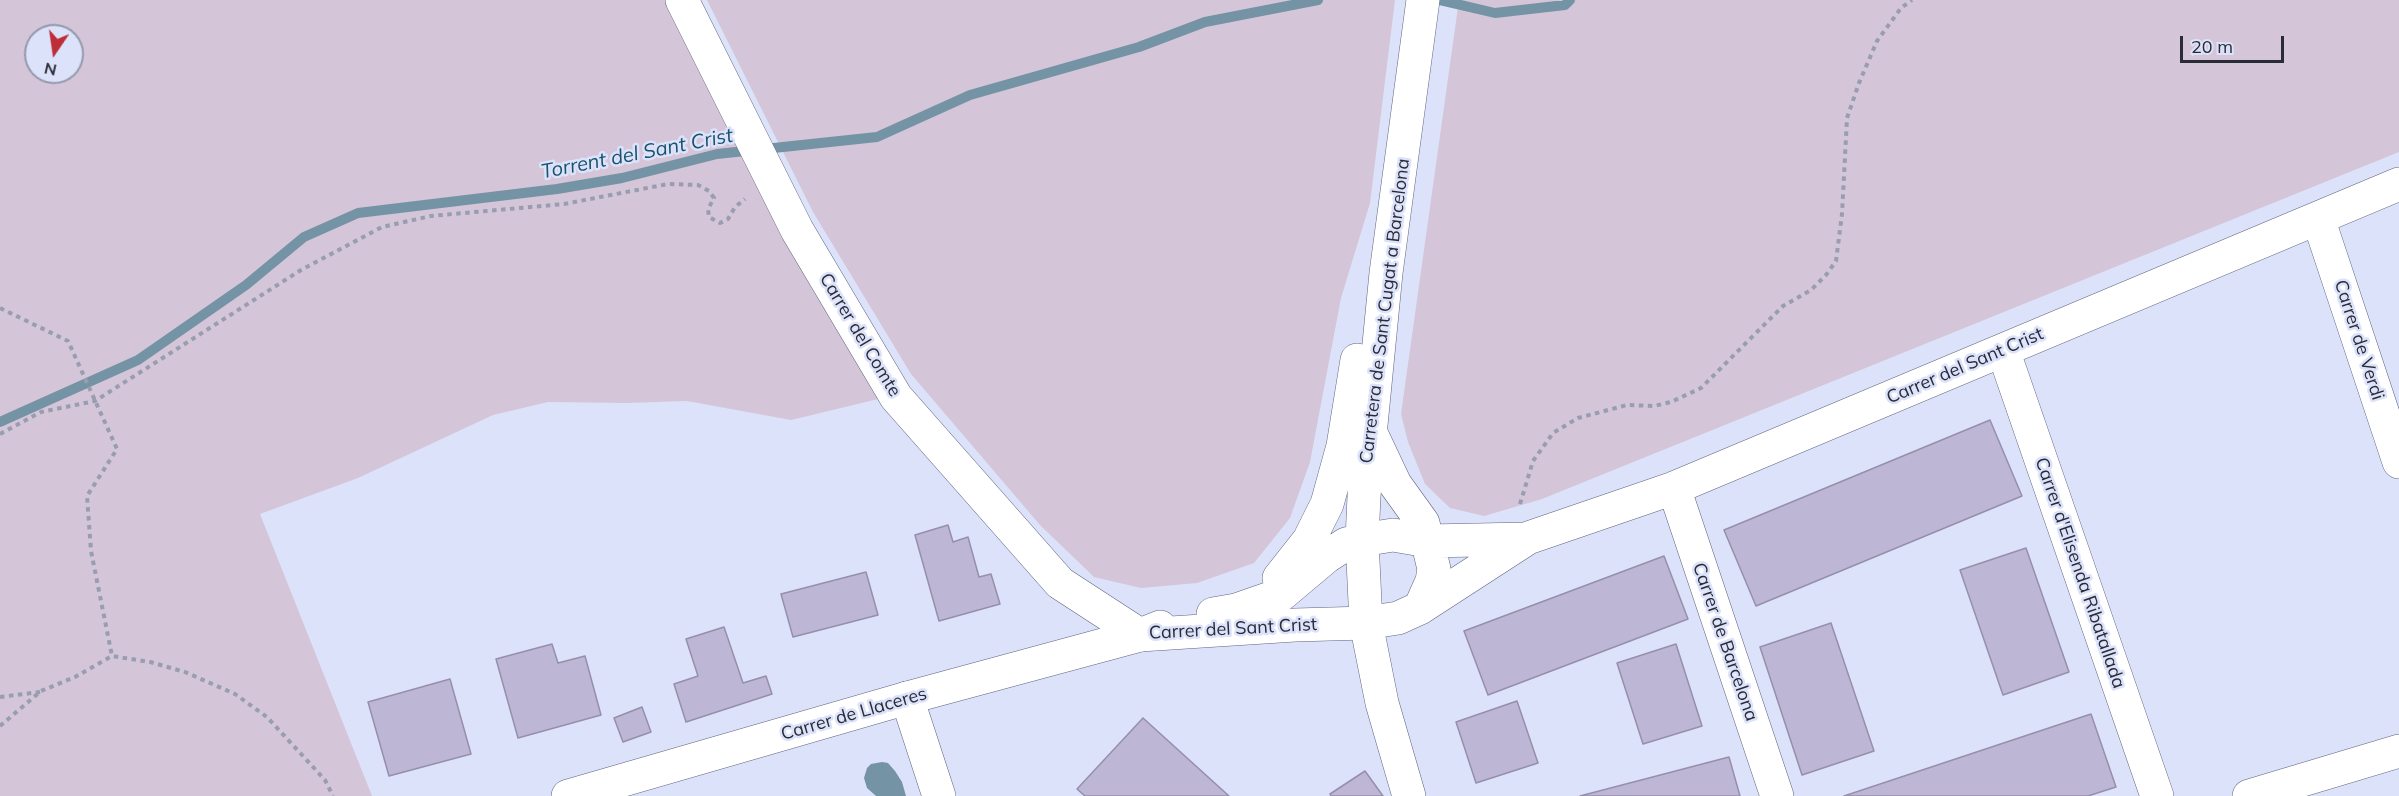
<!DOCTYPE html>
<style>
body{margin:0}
#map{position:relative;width:2399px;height:796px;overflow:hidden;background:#dce2fa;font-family:Mulish,sans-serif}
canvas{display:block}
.north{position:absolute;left:24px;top:24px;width:60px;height:60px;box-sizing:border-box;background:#dce2fa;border:2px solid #9499ac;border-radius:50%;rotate:193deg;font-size:16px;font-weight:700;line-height:24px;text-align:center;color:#292b36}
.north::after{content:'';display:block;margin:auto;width:21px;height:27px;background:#be2e39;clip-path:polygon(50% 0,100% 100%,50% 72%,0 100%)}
.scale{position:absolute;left:2180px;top:36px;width:104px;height:27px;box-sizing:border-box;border:3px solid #292b36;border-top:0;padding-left:8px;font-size:18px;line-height:21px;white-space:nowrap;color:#292b36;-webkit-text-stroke:4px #dce2fa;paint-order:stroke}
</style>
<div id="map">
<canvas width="2399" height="796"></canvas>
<div class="north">N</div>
<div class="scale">20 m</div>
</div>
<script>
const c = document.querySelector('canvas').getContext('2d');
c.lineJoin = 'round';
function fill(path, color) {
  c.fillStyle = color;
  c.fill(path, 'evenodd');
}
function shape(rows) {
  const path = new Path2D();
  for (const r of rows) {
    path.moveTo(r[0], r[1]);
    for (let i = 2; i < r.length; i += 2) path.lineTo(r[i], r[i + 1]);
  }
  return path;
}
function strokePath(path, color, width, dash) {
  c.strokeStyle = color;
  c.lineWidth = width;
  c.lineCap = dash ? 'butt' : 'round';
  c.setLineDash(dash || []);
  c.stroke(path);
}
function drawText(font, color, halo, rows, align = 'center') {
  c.font = font + ' Mulish,sans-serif';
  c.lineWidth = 5;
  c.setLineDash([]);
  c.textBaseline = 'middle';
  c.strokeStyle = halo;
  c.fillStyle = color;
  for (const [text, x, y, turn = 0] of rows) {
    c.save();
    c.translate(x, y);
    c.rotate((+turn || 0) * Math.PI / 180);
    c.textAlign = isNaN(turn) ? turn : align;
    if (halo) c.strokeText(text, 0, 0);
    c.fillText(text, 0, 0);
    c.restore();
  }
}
const green = shape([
 [0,0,682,0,895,395,791,420,687,401,626,403,548,402,493,415,358,478,260,514,372,796,0,796],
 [36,36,72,36,72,72,36,72],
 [707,0,1395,0,1370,203,1341,298,1310,462,1290,518,1254,563,1197,583,1141,588,1094,577,1040,525,911,374,813,212],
 [1459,0,2399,0,2399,152,1542,499,1484,516,1450,508,1425,484,1408,442,1401,414]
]);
const water = shape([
 [882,762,888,763,895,771,902,782,906,796,876,796,867,788,864,778,867,768,871,764]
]);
const stream = shape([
 [1439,0,1495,13,1565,5,1570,0],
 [0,422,138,360,246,285,304,237,358,213,557,189,622,178,717,154,877,137,970,95,1139,47,1205,22,1318,0]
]);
const building = shape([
 [1990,420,2022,496,1756,606,1724,530,1990,420],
 [948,525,953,542,968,537,979,577,991,574,1000,604,939,621,915,535,948,525],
 [2026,548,2069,672,2003,695,1960,570,2026,548],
 [1664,556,1688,619,1488,695,1464,631,1664,556],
 [866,572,878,615,793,637,781,594,866,572],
 [1831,623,1874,751,1802,775,1760,647,1831,623],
 [724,627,743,683,766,676,772,694,686,722,674,684,698,676,686,639,724,627],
 [552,644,558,663,585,656,601,715,518,738,496,659,552,644],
 [1676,644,1702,726,1643,744,1617,663,1676,644],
 [450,679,471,754,389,776,368,702,450,679],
 [1517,701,1538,763,1476,783,1456,722,1517,701],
 [642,707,651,732,623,742,614,718,642,707],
 [2091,714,2116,787,2088,796,1844,796,2091,714],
 [1143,718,1229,796,1085,796,1077,789,1143,718],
 [1729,757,1740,796,1580,796,1729,757],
 [1365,771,1383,796,1331,796,1330,794,1365,771]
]);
const path = shape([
 [0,308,68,341,117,449,87,496,91,551,112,656],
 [0,434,41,412,95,401,301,270,382,227,431,216,564,204,668,184,698,185,709,191,714,198,708,209,709,217,720,223,728,219,735,207,745,199],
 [1520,504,1533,461,1553,433,1578,418,1627,405,1654,406,1671,402,1701,388,1783,306,1811,290,1826,275,1836,261,1842,214,1847,118,1859,83,1877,41,1901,8,1912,0],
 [0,697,40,692],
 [0,726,41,691,75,677,112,656,150,662,185,672,235,694,267,717,325,780,333,796]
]);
const minor = shape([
 [682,0,797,230,896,397,1060,583,1140,635],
 [2318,218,2399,462],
 [2003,350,2157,796],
 [1370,431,1395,484,1423,523,1434,569,1432,581,1420,608],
 [1674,488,1777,796],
 [1362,540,1393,535,1428,541,1526,539],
 [907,698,939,796],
 [1409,796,1382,703,1366,623,1398,618,1420,608,1528,538,1674,488,2399,184],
 [2249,796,2399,751]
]);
const major = shape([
 [1279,578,1309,540,1327,504,1343,446,1357,360],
 [1213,614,1236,610,1282,594,1326,557,1346,544,1362,540],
 [1140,635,1295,625,1366,623,1362,540,1364,496,1386,273,1423,0],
 [568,796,907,698,1140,635,1160,627]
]);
const streetNames = [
 ["Carretera de Sant Cugat a Barcelona",1385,311,-83],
 ["Carrer del Comte",860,335,59],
 ["Carrer de Verdi",2359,340,72],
 ["Carrer del Sant Crist",1965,366,-23],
 ["Carrer d'Elisenda Ribatallada",2080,573,71],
 ["Carrer del Sant Crist",1233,629,-3],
 ["Carrer de Barcelona",1725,642,71],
 ["Carrer de Llaceres",854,714,-16]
];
const waterNames = [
 ["Torrent del Sant Crist",637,154,-11]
];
fill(green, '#d4c6d8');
fill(water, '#7494a5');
strokePath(stream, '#7494a5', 10);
fill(building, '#bdb6d4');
strokePath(building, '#968fab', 1.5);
strokePath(minor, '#5f647f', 34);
strokePath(major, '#5f647f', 34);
strokePath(path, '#989db0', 4, [4.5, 4.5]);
strokePath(minor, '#fff', 33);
strokePath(major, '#fff', 33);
drawText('18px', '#292b36', '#dce2fa', streetNames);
drawText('italic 20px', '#18536e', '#dce2fa', waterNames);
</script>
